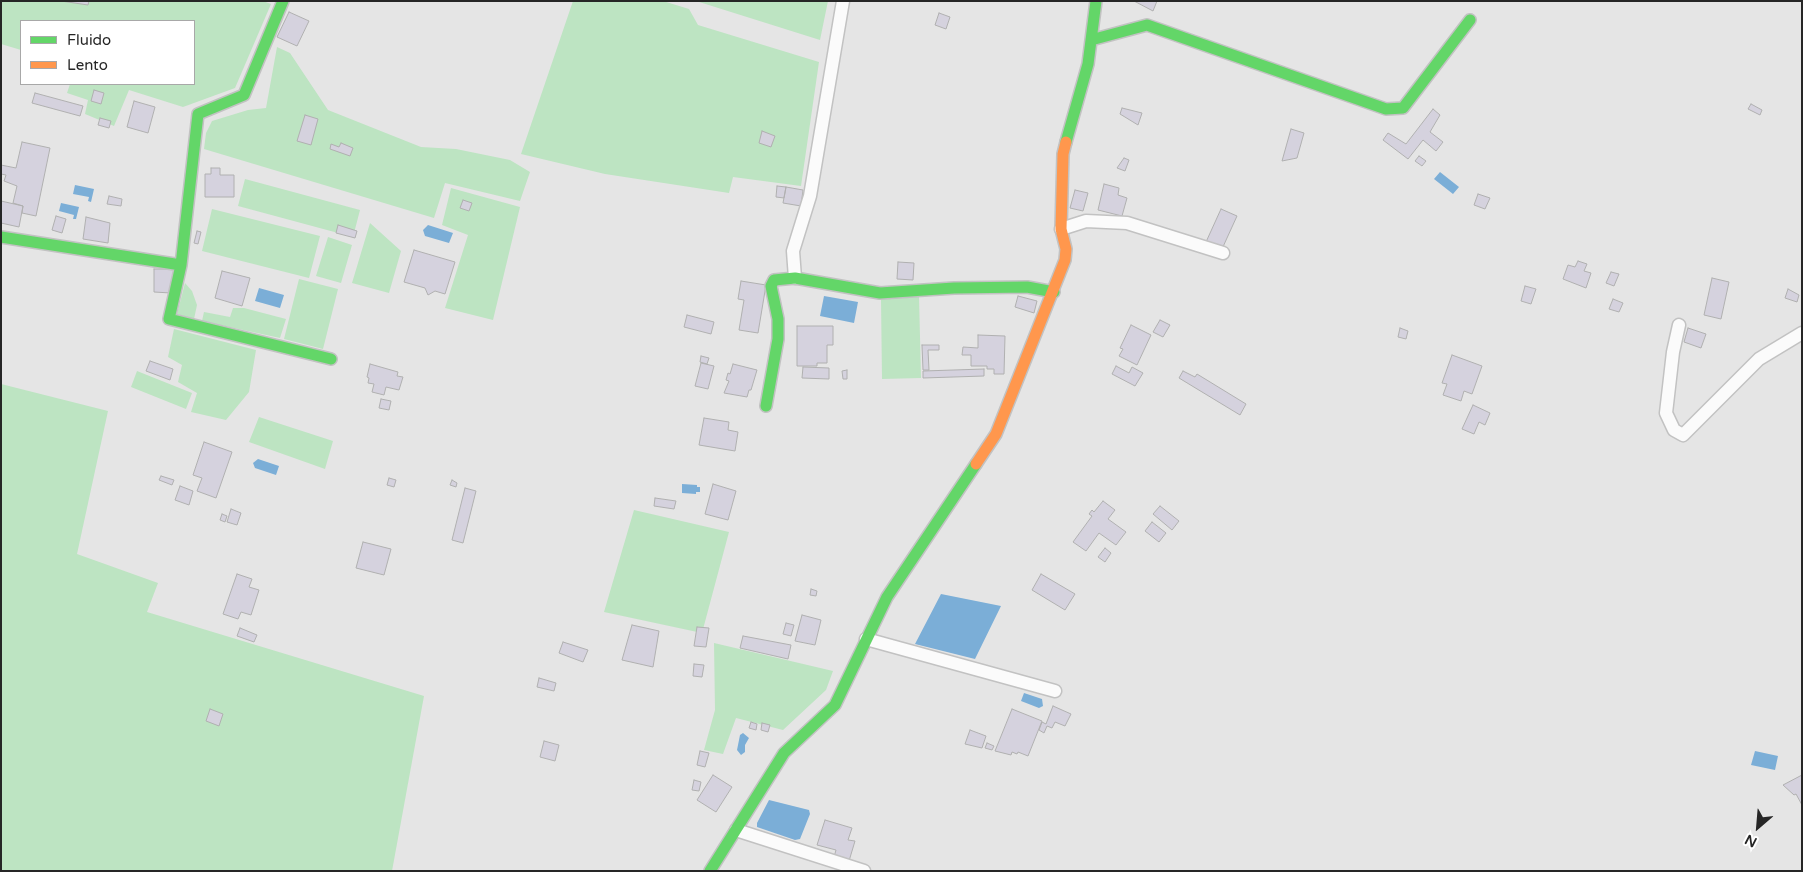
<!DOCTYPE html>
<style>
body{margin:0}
#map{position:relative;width:1803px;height:872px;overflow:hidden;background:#e5e5e5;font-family:"Varela Round",sans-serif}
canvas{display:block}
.frame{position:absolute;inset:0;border:2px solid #262626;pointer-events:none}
.legend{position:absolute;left:20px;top:20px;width:175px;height:65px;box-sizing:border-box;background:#fff;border:1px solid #a8a8a8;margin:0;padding:6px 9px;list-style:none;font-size:15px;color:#262626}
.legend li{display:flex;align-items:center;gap:10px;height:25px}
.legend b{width:25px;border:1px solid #a8a8a8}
.north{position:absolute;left:1733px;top:802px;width:50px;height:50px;-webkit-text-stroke:4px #fff;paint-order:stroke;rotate:207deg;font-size:14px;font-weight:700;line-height:20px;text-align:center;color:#262626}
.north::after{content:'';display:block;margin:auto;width:18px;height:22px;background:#262626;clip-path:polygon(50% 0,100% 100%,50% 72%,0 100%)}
</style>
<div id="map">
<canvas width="1803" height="872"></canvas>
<div class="frame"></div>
<ul class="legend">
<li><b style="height:6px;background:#63d668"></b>Fluido</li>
<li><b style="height:6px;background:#ff974d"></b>Lento</li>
</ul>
<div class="north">N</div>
</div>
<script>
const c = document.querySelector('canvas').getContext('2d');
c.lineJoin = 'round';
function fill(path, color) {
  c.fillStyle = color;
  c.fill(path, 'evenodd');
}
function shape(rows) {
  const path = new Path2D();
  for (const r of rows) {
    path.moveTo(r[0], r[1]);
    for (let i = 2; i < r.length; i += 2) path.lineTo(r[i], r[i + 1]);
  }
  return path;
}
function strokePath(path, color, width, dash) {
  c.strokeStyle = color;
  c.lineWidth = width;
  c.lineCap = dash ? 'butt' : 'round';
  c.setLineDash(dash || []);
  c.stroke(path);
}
const green = shape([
 [1,1,263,1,271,4,235,88,183,107,129,90,114,126,85,114,88,100,67,93,70,84,194,84,194,21,21,21,21,50,1,44],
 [573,1,663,1,689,9,698,25,819,62,801,186,733,177,729,193,605,174,521,154],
 [696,1,828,1,820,40],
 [277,47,290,53,328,110,421,147,456,149,510,160,530,172,520,201,445,183,434,218,204,149,206,133,212,121,248,110,266,108],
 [245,179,360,210,353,237,238,206],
 [451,188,520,207,493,320,445,308,468,235,442,225],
 [212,209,320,236,309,278,202,251],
 [370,223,401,251,389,293,352,283],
 [328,237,352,245,341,283,316,276],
 [299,279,338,289,323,349,284,339],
 [185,283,192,291,197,305,194,319,177,314],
 [919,296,921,378,882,379,881,299],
 [233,308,244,308,286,319,280,338,202,321,204,312,230,317],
 [174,329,256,350,249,392,226,420,191,412,197,393,178,382,182,365,168,357],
 [137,371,192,393,186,409,131,387],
 [1,384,108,411,77,554,158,583,147,612,424,696,392,871,1,871],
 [259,417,333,441,325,469,249,442],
 [634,510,729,532,702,633,604,612],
 [714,643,833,671,826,690,783,730,736,718,723,754,704,750,715,710]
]);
const water = shape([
 [1440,172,1459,187,1453,194,1434,179],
 [75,185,94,189,91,202,88,201,89,197,73,194],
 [61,203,79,207,76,219,73,219,74,215,59,211],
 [428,225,453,233,449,243,425,236,423,230],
 [259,288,284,295,280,308,255,301],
 [824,296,858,302,854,323,820,316],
 [258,459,279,466,276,475,255,468,253,463],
 [682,484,697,485,697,487,700,487,700,492,696,492,696,494,682,493],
 [941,594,1001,606,975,659,915,644],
 [1024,693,1042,699,1043,706,1039,708,1021,701],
 [743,733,749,738,745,745,745,752,741,755,737,750,740,735],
 [1755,751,1778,756,1775,770,1751,765],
 [769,800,809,810,810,814,800,839,795,840,757,827,757,823]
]);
const building = shape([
 [61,1,89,1,88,5,61,1],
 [1134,1,1157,1,1153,11,1134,1],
 [289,12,309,21,297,46,277,37,289,12],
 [939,13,950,17,946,29,935,25,939,13],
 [94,90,104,93,101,104,91,101,94,90],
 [35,93,83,106,80,116,32,103,35,93],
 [134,101,155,107,148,133,127,127,134,101],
 [1751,104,1762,110,1760,115,1748,109,1751,104],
 [1122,108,1142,113,1138,125,1120,114,1122,108],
 [1433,109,1440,115,1430,132,1443,142,1436,151,1423,140,1408,159,1383,140,1388,133,1406,144,1433,109],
 [305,115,318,119,311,145,297,141,305,115],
 [100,118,111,121,109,128,98,125,100,118],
 [1291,129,1304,133,1297,158,1282,161,1291,129],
 [762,131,775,136,771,147,759,143,762,131],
 [22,142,50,148,36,216,22,213,23,206,13,203,17,186,4,181,6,175,1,174,1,165,16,168,22,142],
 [341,143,353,148,350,156,330,149,331,144,339,147,341,143],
 [1419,156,1426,161,1422,166,1415,161,1419,156],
 [1124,158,1129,160,1125,171,1117,168,1124,158],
 [211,168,220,168,220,175,234,175,234,197,205,197,205,174,211,174,211,168],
 [1104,184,1119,188,1118,195,1127,198,1122,216,1098,210,1104,184],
 [777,186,786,187,784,198,776,197,777,186],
 [786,187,803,190,801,206,783,203,786,187],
 [1075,190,1088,193,1083,211,1070,208,1075,190],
 [1478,194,1490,198,1485,209,1474,205,1478,194],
 [109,196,122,199,121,206,107,204,109,196],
 [463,200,472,203,469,211,460,208,463,200],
 [1,201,23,206,19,227,1,223,1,201],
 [1221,209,1237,216,1222,249,1206,242,1221,209],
 [56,216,66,219,62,233,52,230,56,216],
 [86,217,110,223,108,243,83,239,86,217],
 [338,225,357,231,355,238,336,233,338,225],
 [197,231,201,232,198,244,194,243,197,231],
 [414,250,455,262,445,294,435,291,428,295,425,288,404,282,414,250],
 [1578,261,1587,264,1584,271,1591,273,1586,288,1563,279,1568,265,1575,267,1578,261],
 [898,262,914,263,913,280,897,279,898,262],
 [154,269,174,269,171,293,154,292,154,269],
 [222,271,250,278,242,306,215,298,222,271],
 [1611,272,1619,274,1614,286,1606,283,1611,272],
 [1712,278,1729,282,1721,319,1704,315,1712,278],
 [741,281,766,285,758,333,739,330,744,300,738,299,741,281],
 [1525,286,1536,289,1531,304,1521,301,1525,286],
 [1788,289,1799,295,1797,302,1785,298,1788,289],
 [1018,296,1037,301,1034,313,1015,307,1018,296],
 [1613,299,1623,303,1619,312,1609,309,1613,299],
 [687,315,714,322,711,334,684,327,687,315],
 [1160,320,1170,325,1163,337,1153,332,1160,320],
 [1131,325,1151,335,1137,365,1119,356,1123,349,1120,348,1131,325],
 [797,326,833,326,833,345,827,345,827,363,817,363,817,366,797,366,797,326],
 [1400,328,1408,331,1406,339,1398,337,1400,328],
 [1688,328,1706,334,1701,348,1684,342,1688,328],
 [978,335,1005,336,1004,374,994,374,994,369,987,369,987,366,971,366,971,355,962,355,963,347,978,348,978,335],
 [922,345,939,345,939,350,928,350,929,370,923,370,922,345],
 [1452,355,1482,366,1472,394,1464,391,1461,401,1443,395,1447,384,1442,383,1452,355],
 [701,356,709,358,707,364,700,362,701,356],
 [150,361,173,369,170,380,146,371,150,361],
 [701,363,714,366,708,389,695,386,701,363],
 [370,364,398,372,397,376,403,377,399,390,386,387,384,395,372,392,374,384,368,383,369,378,367,377,370,364],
 [733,364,757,370,751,390,749,390,747,397,724,393,729,381,726,380,728,373,730,374,733,364],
 [1116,366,1129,373,1132,367,1143,373,1135,386,1112,374,1116,366],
 [803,367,829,368,829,379,802,378,803,367],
 [984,369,984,376,923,378,923,371,984,369],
 [847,370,847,379,843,379,842,371,847,370],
 [1183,371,1195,377,1197,374,1246,404,1240,415,1179,378,1183,371],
 [381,399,391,401,389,410,379,408,381,399],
 [1473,405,1490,413,1485,425,1479,422,1474,434,1462,429,1473,405],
 [704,418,729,422,728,430,738,432,735,451,699,445,704,418],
 [204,442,232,452,216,498,197,491,202,478,193,475,204,442],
 [161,476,174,480,172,485,159,480,161,476],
 [389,478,396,480,394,487,387,485,389,478],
 [452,480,457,483,456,487,450,485,452,480],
 [713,484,736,491,728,520,705,514,713,484],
 [180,486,193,491,189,505,175,500,180,486],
 [465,488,476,491,463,543,452,540,465,488],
 [655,498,676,501,674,509,654,506,655,498],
 [1103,501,1115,510,1108,519,1126,532,1116,545,1099,533,1086,551,1073,542,1092,516,1089,514,1092,510,1094,512,1103,501],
 [1160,506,1179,521,1172,530,1153,514,1160,506],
 [231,509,241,513,237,525,227,522,231,509],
 [222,514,227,516,225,522,220,520,222,514],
 [1152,522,1166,533,1159,542,1145,531,1152,522],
 [363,542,391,549,384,575,356,568,363,542],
 [1105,548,1111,553,1105,562,1098,557,1105,548],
 [237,574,252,579,249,587,259,590,251,615,241,612,238,619,223,614,237,574],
 [1041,574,1075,594,1065,610,1032,590,1041,574],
 [811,589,817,591,816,596,810,595,811,589],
 [802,615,821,620,815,645,795,641,802,615],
 [786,623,794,625,791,636,783,634,786,623],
 [632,625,659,631,653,667,622,660,632,625],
 [697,627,709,628,706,647,694,646,697,627],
 [240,628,257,635,254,642,237,636,240,628],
 [743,636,791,645,788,659,740,648,743,636],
 [563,642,588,650,583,662,559,653,563,642],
 [694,664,704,665,702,677,693,676,694,664],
 [539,678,556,683,554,691,537,687,539,678],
 [1053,706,1071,714,1065,726,1055,722,1052,728,1047,726,1044,733,1039,730,1042,722,1046,724,1053,706],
 [210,709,223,714,219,726,206,721,210,709],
 [1012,709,1042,721,1028,756,1018,752,1017,754,1012,752,1011,755,995,751,1012,709],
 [751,722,757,724,756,730,749,728,751,722],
 [762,723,770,725,768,732,761,730,762,723],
 [970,730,986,736,982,748,965,744,970,730],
 [544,741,559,745,555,761,540,757,544,741],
 [987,743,994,746,992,750,985,748,987,743],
 [700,751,709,753,705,767,697,765,700,751],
 [713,775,732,787,716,812,697,800,713,775],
 [1802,775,1802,805,1796,794,1794,795,1783,785,1802,775],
 [694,780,701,782,699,791,692,790,694,780],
 [825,820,852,828,848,840,855,841,849,861,834,857,836,850,817,845,825,820]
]);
const street = shape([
 [1061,229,1086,221,1127,223,1223,253],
 [795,278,793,251,810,196,843,1],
 [1679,325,1673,352,1666,413,1674,430,1683,435,1759,359,1802,333],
 [866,639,1055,691],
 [736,830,864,871]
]);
const fast = shape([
 [1091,40,1147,25,1386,109,1403,108,1470,20],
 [1066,142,1088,64,1096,1],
 [1,237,181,265,169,319,331,359],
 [181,265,198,114,244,95,283,1],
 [766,406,778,339,778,319,771,286,774,280,795,278,880,293,954,288,1027,287,1054,292],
 [710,871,784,753,835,705,887,597,976,464]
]);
const slow = shape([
 [976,464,996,434,1065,260,1066,249,1061,229,1063,154,1066,142]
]);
fill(green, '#bde4c2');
fill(water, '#7baed7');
fill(building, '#d5d2de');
strokePath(building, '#b0b0b0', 1);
strokePath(street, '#c2c2c2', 15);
strokePath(fast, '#c2c2c2', 14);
strokePath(slow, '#c2c2c2', 14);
strokePath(street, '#fbfbfb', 12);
strokePath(fast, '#63d668', 11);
strokePath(slow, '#ff974d', 11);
</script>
